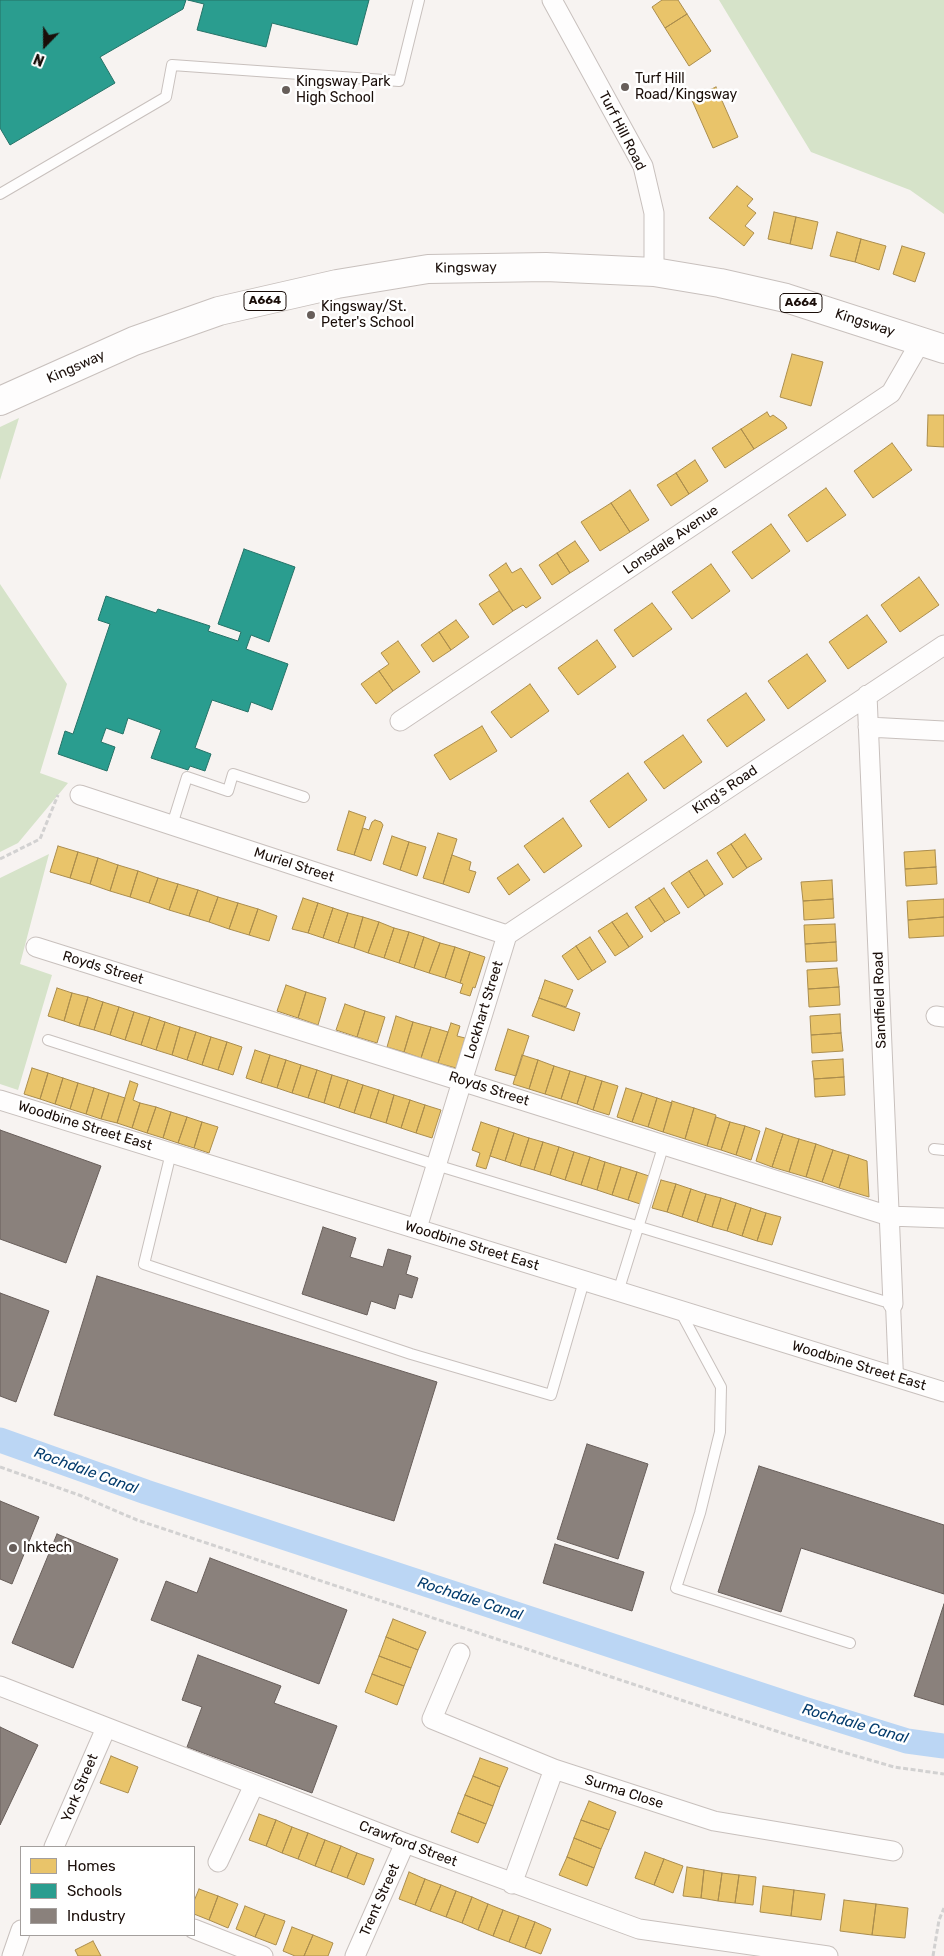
<!DOCTYPE html>
<style>
body{margin:0}
#map{position:relative;width:944px;height:1956px;overflow:hidden;background:#f7f3f1;font-family:Rubik,sans-serif}
canvas{display:block}
.legend{position:absolute;left:20px;top:1846px;width:175px;height:90px;box-sizing:border-box;background:#fff;border:1px solid #a39f9d;margin:0;padding:6px 9px;list-style:none;font-size:15px;color:#1a0e09}
.legend li{display:flex;align-items:center;gap:10px;height:25px}
.legend b{width:25px;border:1px solid #a39f9d}
.north{position:absolute;left:20px;top:20px;width:50px;height:50px;-webkit-text-stroke:4px #fff;paint-order:stroke;rotate:202deg;font-size:14px;font-weight:700;line-height:20px;text-align:center;color:#1a0e09}
.north::after{content:'';display:block;margin:auto;width:18px;height:22px;background:#1a0e09;clip-path:polygon(50% 0,100% 100%,50% 72%,0 100%)}
</style>
<div id="map">
<canvas width="944" height="1956"></canvas>
<ul class="legend">
<li><b style="height:14px;background:#e9c46a"></b>Homes</li>
<li><b style="height:14px;background:#2a9d8f"></b>Schools</li>
<li><b style="height:14px;background:#8a817c"></b>Industry</li>
</ul>
<div class="north">N</div>
</div>
<script>
const c = document.querySelector('canvas').getContext('2d');
c.lineJoin = 'round';
function fill(path, color) {
  c.fillStyle = color;
  c.fill(path, 'evenodd');
}
function shape(rows) {
  const path = new Path2D();
  for (const r of rows) {
    path.moveTo(r[0], r[1]);
    for (let i = 2; i < r.length; i += 2) path.lineTo(r[i], r[i + 1]);
  }
  return path;
}
function strokePath(path, color, width, dash) {
  c.strokeStyle = color;
  c.lineWidth = width;
  c.lineCap = dash ? 'butt' : 'round';
  c.setLineDash(dash || []);
  c.stroke(path);
}
function drawText(font, color, halo, rows, align = 'center') {
  c.font = font + ' Rubik,sans-serif';
  c.lineWidth = 5;
  c.setLineDash([]);
  c.textBaseline = 'middle';
  c.strokeStyle = halo;
  c.fillStyle = color;
  for (const [text, x, y, turn = 0] of rows) {
    c.save();
    c.translate(x, y);
    c.rotate((+turn || 0) * Math.PI / 180);
    c.textAlign = isNaN(turn) ? turn : align;
    if (halo) c.strokeText(text, 0, 0);
    c.fillText(text, 0, 0);
    c.restore();
  }
}
const green = shape([
 [719,0,944,0,944,214,910,190,811,152],
 [19,418,0,480,0,427],
 [0,584,67,684,40,773,68,783,18,843,0,852],
 [49,854,20,964,52,975,18,1090,0,1084,0,878]
]);
const homes = shape([
 [662,0,678,0,687,14,665,28,652,7,662,0],
 [687,14,711,51,689,66,665,28,687,14],
 [716,87,738,137,713,148,691,98,716,87],
 [737,186,753,199,747,206,756,213,745,226,754,233,744,246,709,218,737,186],
 [774,212,796,217,790,244,768,239,774,212],
 [796,217,818,222,812,249,790,244,796,217],
 [837,232,861,239,855,262,830,256,837,232],
 [861,239,886,246,879,270,855,262,861,239],
 [902,246,925,253,915,282,893,274,902,246],
 [792,354,823,362,811,406,780,397,792,354],
 [767,412,770,417,773,415,784,423,787,428,754,449,741,429,767,412],
 [928,415,944,415,944,447,927,446,928,415],
 [741,429,754,449,725,468,712,448,741,429],
 [892,443,912,470,873,498,854,471,892,443],
 [695,460,708,481,689,494,676,473,695,460],
 [676,473,689,494,671,506,657,485,676,473],
 [826,488,846,515,807,542,788,515,826,488],
 [630,490,649,520,630,532,611,503,630,490],
 [611,503,630,532,600,551,581,522,611,503],
 [771,524,790,551,752,579,732,552,771,524],
 [575,541,589,561,570,573,557,553,575,541],
 [557,553,570,573,552,585,539,565,557,553],
 [506,563,512,573,521,568,541,598,526,608,523,605,513,611,489,575,506,563],
 [711,564,730,591,692,619,672,592,711,564],
 [919,577,939,605,900,632,881,605,919,577],
 [499,591,513,611,493,625,479,604,499,591],
 [652,603,672,629,633,657,614,630,652,603],
 [867,615,887,642,848,669,829,642,867,615],
 [456,620,469,637,451,650,439,632,456,620],
 [439,632,451,650,433,662,421,645,439,632],
 [597,640,616,667,578,695,558,668,597,640],
 [398,641,420,672,393,691,379,671,389,664,381,653,398,641],
 [807,654,826,681,788,709,768,681,807,654],
 [379,671,393,691,376,704,361,684,379,671],
 [530,684,549,711,511,738,491,712,530,684],
 [746,693,765,720,727,747,707,720,746,693],
 [482,726,497,751,450,780,434,755,482,726],
 [683,735,702,762,664,789,644,762,683,735],
 [628,773,647,800,609,828,590,801,628,773],
 [349,811,366,817,354,855,337,850,349,811],
 [563,818,582,846,544,873,524,846,563,818],
 [375,820,381,822,383,825,371,861,354,855,363,828,369,830,372,822,375,820],
 [438,833,457,839,443,884,423,878,438,833],
 [745,834,762,859,747,868,731,844,745,834],
 [392,836,409,842,400,870,383,864,392,836],
 [409,842,426,847,417,876,400,870,409,842],
 [731,844,747,868,733,878,717,853,731,844],
 [58,846,78,852,70,878,50,872,58,846],
 [935,850,936,867,905,869,904,852,935,850],
 [78,852,98,858,90,884,70,878,78,852],
 [452,855,471,862,469,870,476,872,469,893,443,884,452,855],
 [98,858,118,865,110,891,90,884,98,858],
 [707,860,723,884,705,896,689,871,707,860],
 [518,864,530,880,509,895,497,878,518,864],
 [118,865,138,871,130,897,110,891,118,865],
 [936,867,937,884,906,886,905,869,936,867],
 [138,871,158,878,149,903,130,897,138,871],
 [689,871,705,896,688,908,671,883,689,871],
 [158,878,178,884,169,910,149,903,158,878],
 [832,880,833,899,803,901,801,882,832,880],
 [178,884,198,890,189,916,169,910,178,884],
 [664,888,680,913,665,922,649,898,664,888],
 [198,890,218,897,209,922,189,916,198,890],
 [218,897,238,903,229,929,209,922,218,897],
 [303,898,318,903,308,933,292,929,303,898],
 [649,898,665,922,651,932,635,907,649,898],
 [833,899,834,918,804,920,803,901,833,899],
 [944,899,944,917,908,920,907,901,944,899],
 [238,903,258,909,249,935,229,929,238,903],
 [318,903,333,908,323,938,308,933,318,903],
 [333,908,348,913,338,943,323,938,333,908],
 [258,909,277,916,269,941,249,935,258,909],
 [348,913,363,917,354,948,338,943,348,913],
 [627,913,643,937,629,947,612,922,627,913],
 [363,917,379,922,368,953,354,948,363,917],
 [944,917,944,936,909,938,908,920,944,917],
 [379,922,394,928,384,958,368,953,379,922],
 [612,922,629,947,615,956,598,931,612,922],
 [835,924,836,942,805,944,804,925,835,924],
 [394,928,409,932,399,963,384,958,394,928],
 [409,932,424,937,414,968,399,963,409,932],
 [424,937,440,943,429,973,414,968,424,937],
 [590,937,606,962,592,971,576,946,590,937],
 [836,942,837,961,806,962,805,944,836,942],
 [440,943,455,947,445,978,429,973,440,943],
 [576,946,592,971,578,980,562,956,576,946],
 [455,947,470,952,460,983,445,978,455,947],
 [470,952,485,957,475,988,473,987,470,996,460,993,463,984,460,983,470,952],
 [837,968,839,987,808,989,807,970,837,968],
 [545,980,573,990,566,1007,539,998,545,980],
 [286,985,306,992,298,1018,277,1011,286,985],
 [839,987,840,1005,809,1007,808,989,839,987],
 [57,988,72,993,64,1021,48,1016,57,988],
 [306,992,326,998,318,1025,298,1018,306,992],
 [72,993,88,997,79,1026,64,1021,72,993],
 [88,997,103,1002,94,1030,79,1026,88,997],
 [539,998,580,1013,574,1031,532,1016,539,998],
 [103,1002,119,1007,110,1035,94,1030,103,1002],
 [345,1004,365,1011,357,1037,336,1030,345,1004],
 [119,1007,134,1012,125,1040,110,1035,119,1007],
 [365,1011,385,1017,377,1043,357,1037,365,1011],
 [134,1012,150,1017,141,1045,125,1040,134,1012],
 [840,1014,841,1033,811,1035,810,1016,840,1014],
 [396,1016,413,1022,404,1052,387,1047,396,1016],
 [150,1017,165,1022,156,1050,141,1045,150,1017],
 [165,1022,180,1027,172,1055,156,1050,165,1022],
 [413,1022,431,1027,421,1058,404,1052,413,1022],
 [451,1023,460,1026,457,1036,465,1038,456,1068,438,1063,451,1023],
 [180,1027,196,1032,187,1060,172,1055,180,1027],
 [431,1027,448,1032,438,1063,421,1058,431,1027],
 [508,1029,529,1036,516,1076,495,1070,508,1029],
 [196,1032,211,1037,202,1065,187,1060,196,1032],
 [841,1033,843,1051,812,1053,811,1035,841,1033],
 [211,1037,227,1042,218,1070,202,1065,211,1037],
 [227,1042,242,1047,233,1075,218,1070,227,1042],
 [255,1050,270,1055,261,1083,246,1078,255,1050],
 [270,1055,286,1060,277,1088,261,1083,270,1055],
 [522,1055,538,1060,529,1089,513,1084,522,1055],
 [843,1059,844,1077,814,1079,812,1061,843,1059],
 [286,1060,301,1065,292,1093,277,1088,286,1060],
 [538,1060,554,1066,545,1094,529,1089,538,1060],
 [301,1065,317,1070,308,1098,292,1093,301,1065],
 [554,1066,570,1071,561,1099,545,1094,554,1066],
 [32,1068,48,1073,40,1099,24,1094,32,1068],
 [317,1070,332,1075,324,1103,308,1098,317,1070],
 [570,1071,586,1076,577,1104,561,1099,570,1071],
 [48,1073,63,1078,55,1104,40,1099,48,1073],
 [332,1075,348,1080,339,1108,324,1103,332,1075],
 [586,1076,602,1081,593,1110,577,1104,586,1076],
 [844,1077,845,1095,815,1097,814,1079,844,1077],
 [63,1078,78,1083,70,1109,55,1104,63,1078],
 [348,1080,363,1085,354,1113,339,1108,348,1080],
 [130,1081,138,1084,133,1100,140,1103,132,1128,117,1123,130,1081],
 [602,1081,618,1086,609,1115,593,1110,602,1081],
 [78,1083,94,1088,86,1114,70,1109,78,1083],
 [363,1085,379,1090,370,1118,354,1113,363,1085],
 [94,1088,109,1093,101,1119,86,1114,94,1088],
 [626,1088,642,1093,632,1122,617,1117,626,1088],
 [379,1090,394,1095,386,1123,370,1118,379,1090],
 [109,1093,125,1098,117,1123,101,1119,109,1093],
 [642,1093,657,1098,648,1127,632,1122,642,1093],
 [394,1095,410,1100,401,1128,386,1123,394,1095],
 [657,1098,672,1103,663,1132,648,1127,657,1098],
 [410,1100,425,1105,416,1133,401,1128,410,1100],
 [672,1101,694,1108,685,1139,663,1132,672,1101],
 [140,1103,156,1107,147,1133,132,1128,140,1103],
 [425,1105,441,1110,432,1138,416,1133,425,1105],
 [156,1107,171,1112,163,1138,147,1133,156,1107],
 [694,1108,716,1115,707,1146,685,1139,694,1108],
 [171,1112,187,1117,178,1143,163,1138,171,1112],
 [187,1117,202,1122,194,1148,178,1143,187,1117],
 [716,1117,730,1122,721,1150,707,1146,716,1117],
 [202,1122,218,1127,209,1153,194,1148,202,1122],
 [481,1122,499,1128,486,1169,476,1166,480,1153,472,1150,481,1122],
 [730,1122,745,1126,736,1155,721,1150,730,1122],
 [745,1126,760,1131,751,1160,736,1155,745,1126],
 [499,1128,514,1133,505,1161,490,1156,499,1128],
 [766,1128,783,1134,772,1167,756,1161,766,1128],
 [514,1133,529,1138,520,1166,505,1161,514,1133],
 [783,1134,799,1139,789,1172,772,1167,783,1134],
 [529,1138,543,1142,534,1170,520,1166,529,1138],
 [799,1139,816,1144,806,1177,789,1172,799,1139],
 [543,1142,559,1147,550,1175,534,1170,543,1142],
 [816,1144,833,1150,822,1182,806,1177,816,1144],
 [559,1147,574,1152,565,1180,550,1175,559,1147],
 [833,1150,849,1155,839,1188,822,1182,833,1150],
 [574,1152,590,1157,581,1185,565,1180,574,1152],
 [849,1155,867,1161,869,1197,839,1188,849,1155],
 [590,1157,605,1162,597,1190,581,1185,590,1157],
 [605,1162,621,1167,612,1195,597,1190,605,1162],
 [621,1167,637,1172,628,1200,612,1195,621,1167],
 [637,1172,652,1177,643,1205,628,1200,637,1172],
 [661,1180,676,1184,667,1212,652,1208,661,1180],
 [676,1184,691,1189,682,1217,667,1212,676,1184],
 [691,1189,706,1194,697,1222,682,1217,691,1189],
 [706,1194,721,1198,712,1227,697,1222,706,1194],
 [721,1198,736,1203,727,1231,712,1227,721,1198],
 [736,1203,751,1208,742,1236,727,1231,736,1203],
 [751,1208,766,1213,757,1241,742,1236,751,1208],
 [766,1213,781,1217,772,1245,757,1241,766,1213],
 [393,1619,426,1632,418,1650,386,1637,393,1619],
 [386,1637,418,1650,411,1668,379,1656,386,1637],
 [379,1656,411,1668,404,1686,372,1674,379,1656],
 [372,1674,404,1686,397,1705,365,1692,372,1674],
 [111,1756,138,1767,128,1793,100,1783,111,1756],
 [480,1758,508,1768,500,1787,473,1776,480,1758],
 [473,1776,500,1787,493,1806,465,1795,473,1776],
 [465,1795,493,1806,486,1824,458,1813,465,1795],
 [589,1801,616,1812,609,1830,581,1820,589,1801],
 [458,1813,486,1824,478,1843,451,1832,458,1813],
 [259,1814,276,1820,266,1846,249,1840,259,1814],
 [276,1820,292,1827,282,1853,266,1846,276,1820],
 [581,1820,609,1830,601,1849,574,1838,581,1820],
 [292,1827,308,1833,298,1859,282,1853,292,1827],
 [308,1833,325,1840,315,1866,298,1859,308,1833],
 [574,1838,601,1849,594,1868,567,1857,574,1838],
 [325,1840,341,1846,331,1872,315,1866,325,1840],
 [341,1846,357,1853,347,1878,331,1872,341,1846],
 [645,1852,664,1859,654,1885,635,1878,645,1852],
 [357,1853,374,1859,364,1885,347,1878,357,1853],
 [567,1857,594,1868,587,1886,559,1875,567,1857],
 [664,1859,683,1866,673,1893,654,1885,664,1859],
 [687,1867,704,1870,701,1898,683,1896,687,1867],
 [704,1870,722,1873,718,1901,701,1898,704,1870],
 [409,1872,425,1879,415,1905,399,1899,409,1872],
 [722,1873,739,1875,735,1903,718,1901,722,1873],
 [739,1875,756,1877,753,1905,735,1903,739,1875],
 [425,1879,441,1885,430,1911,415,1905,425,1879],
 [441,1885,456,1891,446,1917,430,1911,441,1885],
 [763,1886,794,1890,791,1916,760,1912,763,1886],
 [199,1889,218,1896,209,1920,194,1914,194,1901,199,1889],
 [794,1890,825,1894,821,1920,791,1916,794,1890],
 [456,1891,472,1897,462,1923,446,1917,456,1891],
 [218,1896,238,1904,228,1928,209,1920,218,1896],
 [472,1897,488,1904,478,1930,462,1923,472,1897],
 [844,1900,876,1904,872,1935,840,1931,844,1900],
 [488,1904,503,1910,493,1936,478,1930,488,1904],
 [876,1904,908,1908,905,1938,872,1935,876,1904],
 [245,1906,265,1914,255,1937,236,1929,245,1906],
 [503,1910,519,1916,509,1942,493,1936,503,1910],
 [265,1914,285,1921,276,1945,255,1937,265,1914],
 [519,1916,535,1922,525,1948,509,1942,519,1916],
 [535,1922,551,1929,541,1954,525,1948,535,1922],
 [292,1927,313,1935,304,1956,295,1956,283,1951,292,1927],
 [313,1935,333,1943,328,1956,304,1956,313,1935],
 [93,1941,101,1956,78,1956,75,1950,93,1941]
]);
const schools = shape([
 [0,0,186,0,183,9,100,57,115,83,10,145,0,128,0,0],
 [188,0,369,0,357,45,272,23,266,47,197,30,204,4,188,0],
 [244,549,295,567,269,642,251,635,246,649,288,664,272,710,251,702,248,712,212,700,195,748,211,754,205,771,190,766,188,770,151,758,161,730,128,718,123,734,106,728,101,742,115,747,107,771,58,754,65,731,73,734,110,624,98,620,106,596,156,613,158,609,210,626,208,631,238,641,241,632,218,624,244,549]
]);
const industry = shape([
 [0,1130,101,1166,66,1263,0,1239,0,1130],
 [323,1227,356,1238,350,1257,383,1267,388,1249,411,1256,406,1274,418,1278,412,1298,399,1294,395,1309,371,1301,367,1315,302,1294,323,1227],
 [97,1276,437,1382,394,1521,54,1415,97,1276],
 [0,1293,49,1311,16,1402,0,1396,0,1293],
 [587,1444,648,1464,618,1559,557,1539,587,1444],
 [759,1466,944,1525,944,1594,801,1548,781,1612,718,1592,759,1466],
 [0,1501,39,1517,12,1584,0,1579,0,1501],
 [57,1534,118,1559,73,1668,12,1643,57,1534],
 [555,1544,644,1572,632,1611,543,1583,555,1544],
 [210,1558,347,1610,319,1684,151,1620,166,1581,197,1593,210,1558],
 [944,1604,944,1705,914,1696,944,1604],
 [198,1655,281,1686,274,1703,337,1726,312,1793,187,1747,202,1707,182,1700,198,1655],
 [0,1727,38,1745,0,1825,0,1727]
]);
const canal = shape([
 [0,1440,146,1492,804,1709,907,1741,944,1746]
]);
const path = shape([
 [0,859,40,839,58,795],
 [0,1467,79,1495,137,1520,684,1701,819,1745,894,1767,944,1774],
 [933,1956,939,1920,944,1908]
]);
const service = shape([
 [0,194,166,97,172,65,399,81,419,0],
 [172,825,187,777,228,791,233,774,304,797],
 [48,1040,436,1165,893,1304],
 [934,1149,944,1150],
 [171,1153,144,1264,411,1354,551,1395,584,1281],
 [618,1292,664,1144],
 [680,1311,721,1387,720,1432,700,1513,676,1588,850,1643]
]);
const pedestrian = shape([
 [893,1304,896,1377]
]);
const minor = shape([
 [552,0,643,166,654,213,654,272],
 [867,695,893,1304],
 [400,721,891,393,921,341],
 [868,727,944,731],
 [80,795,507,935],
 [507,935,944,645],
 [36,947,889,1216,944,1218],
 [936,1016,944,1017],
 [0,1100,944,1392],
 [417,1228,507,935],
 [460,1653,432,1719,554,1769,714,1821,893,1851],
 [0,1686,405,1843,639,1929,828,1956],
 [54,1847,106,1728],
 [218,1862,254,1785],
 [512,1884,554,1769],
 [194,1929,263,1956],
 [12,1956,21,1930],
 [355,1956,405,1843]
]);
const trunk = shape([
 [0,401,134,341,219,311,337,284,428,269,546,267,654,272,720,283,786,298,944,349]
]);
const markers = [
 [625,87,5,"#675e5a"],
 [286,90,5,"#675e5a"],
 [311,315,5,"#675e5a"],
 [13,1548,5,"#675e5a"]
];
const shields = [
 [265,301,42],
 [801,303,42]
];
const shieldNames = [
 ["A664",265,301],
 ["A664",801,303]
];
const poiNames = [
 ["Turf Hill",635,79],
 ["Road/Kingsway",635,95],
 ["Kingsway Park",296,82],
 ["High School",296,98],
 ["Kingsway/St.",321,307],
 ["Peter's School",321,323],
 ["Inktech",23,1548]
];
const streetNames = [
 ["Turf Hill Road",622,131,63],
 ["Kingsway",466,268,-1],
 ["Kingsway",865,323,18],
 ["Kingsway",76,367,-24],
 ["Lonsdale Avenue",671,540,-34],
 ["King's Road",725,790,-34],
 ["Muriel Street",294,865,18],
 ["Royds Street",103,968,17],
 ["Sandfield Road",880,1000,-92],
 ["Lockhart Street",484,1010,-73],
 ["Royds Street",489,1089,18],
 ["Woodbine Street East",85,1126,17],
 ["Woodbine Street East",472,1246,17],
 ["Woodbine Street East",859,1366,17],
 ["York Street",80,1788,-67],
 ["Surma Close",624,1792,18],
 ["Crawford Street",408,1844,21],
 ["Trent Street",380,1900,-66]
];
const waterNames = [
 ["Rochdale Canal",86,1471,20],
 ["Rochdale Canal",470,1599,18],
 ["Rochdale Canal",855,1724,16]
];
fill(green, '#d6e3c9');
fill(homes, '#e9c46a');
strokePath(homes, '#ab8d4d', 1);
fill(schools, '#2a9d8f');
strokePath(schools, '#257267', 1);
fill(industry, '#8a817c');
strokePath(industry, '#685e5a', 1);
strokePath(canal, '#bbd6f4', 25);
strokePath(service, '#c8c0bd', 12);
strokePath(pedestrian, '#c8c0bd', 16);
strokePath(minor, '#c8c0bd', 21);
strokePath(trunk, '#c8c0bd', 30);
strokePath(path, '#d2d1d1', 3, [5, 2.5]);
strokePath(service, '#fefdfd', 10);
strokePath(pedestrian, '#fefdfd', 14);
strokePath(minor, '#fefdfd', 19);
strokePath(trunk, '#fefdfd', 28);
for (const [x, y, r, color] of markers) {
  const dot = new Path2D();
  dot.arc(x, y, r, 0, 2 * Math.PI);
  c.fillStyle = color;
  c.fill(dot);
  strokePath(dot, '#fff', 2);
}
for (const [x, y, w] of shields) {
  const box = new Path2D();
  box.roundRect(x - w / 2, y - 9.5, w, 19, 4);
  c.fillStyle = '#fff';
  c.fill(box);
  strokePath(box, '#1a0e09', 1);
}
drawText('bold 12px', '#1a0e09', null, shieldNames);
drawText('14px', '#1a0e09', '#fff', poiNames, 'left');
drawText('14px', '#1a0e09', '#fff', streetNames);
drawText('italic 15px', '#043c6d', '#fff', waterNames);
</script>
